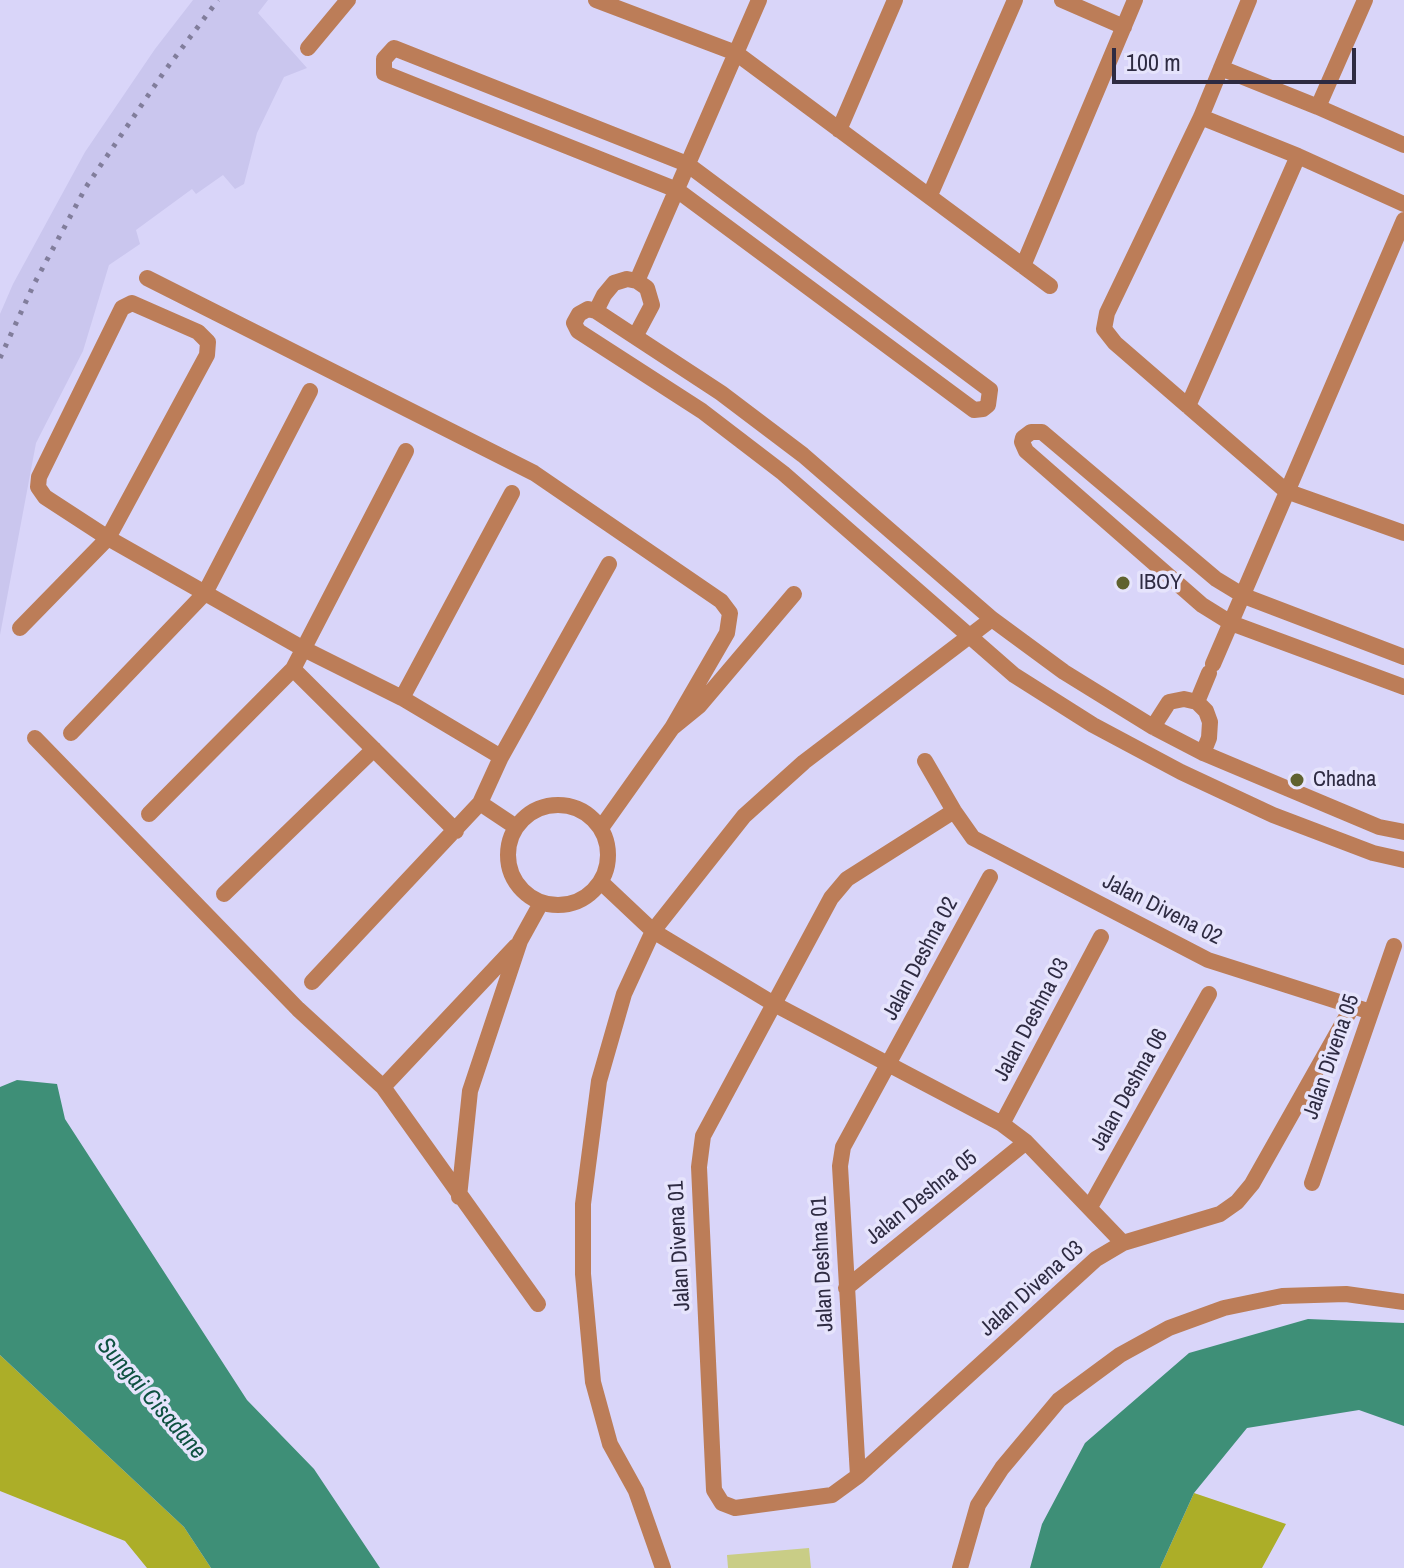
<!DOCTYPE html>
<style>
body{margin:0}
#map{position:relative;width:1404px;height:1568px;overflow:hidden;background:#d9d5f9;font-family:"Archivo Narrow",sans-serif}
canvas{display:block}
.scale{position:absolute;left:1112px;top:48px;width:244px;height:36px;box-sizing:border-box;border:4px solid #2e2b42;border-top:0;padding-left:10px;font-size:24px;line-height:28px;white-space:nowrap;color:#2e2b42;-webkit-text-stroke:6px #e6e4fc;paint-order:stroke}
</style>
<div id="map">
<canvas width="1404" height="1568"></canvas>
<div class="scale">100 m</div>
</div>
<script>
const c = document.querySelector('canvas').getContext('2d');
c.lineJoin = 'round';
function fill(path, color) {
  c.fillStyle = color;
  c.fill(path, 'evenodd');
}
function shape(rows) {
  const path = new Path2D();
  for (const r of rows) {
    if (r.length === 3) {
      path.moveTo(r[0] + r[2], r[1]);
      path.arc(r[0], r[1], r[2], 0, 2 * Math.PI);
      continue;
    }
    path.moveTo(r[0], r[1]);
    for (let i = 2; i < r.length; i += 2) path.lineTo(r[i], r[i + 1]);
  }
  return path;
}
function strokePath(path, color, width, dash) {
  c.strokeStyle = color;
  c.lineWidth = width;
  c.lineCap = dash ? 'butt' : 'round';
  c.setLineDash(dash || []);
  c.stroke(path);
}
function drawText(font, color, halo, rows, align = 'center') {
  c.font = font + ' "Archivo Narrow",sans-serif';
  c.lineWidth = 7;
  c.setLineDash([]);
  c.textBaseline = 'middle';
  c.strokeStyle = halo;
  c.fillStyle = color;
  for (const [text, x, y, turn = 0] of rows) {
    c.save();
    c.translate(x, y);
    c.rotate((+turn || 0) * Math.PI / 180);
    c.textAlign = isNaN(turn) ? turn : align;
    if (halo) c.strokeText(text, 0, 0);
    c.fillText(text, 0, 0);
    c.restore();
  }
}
const built = shape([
 [193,0,268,0,258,13,307,68,284,77,257,133,244,184,235,189,223,175,196,194,192,189,136,230,140,244,109,265,83,351,36,443,0,635,0,314,13,284,85,152,155,49]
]);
const green = shape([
 [809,1548,811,1568,728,1568,727,1555]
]);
const forest = shape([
 [0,1355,184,1527,211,1568,147,1568,125,1541,0,1491],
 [1194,1493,1286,1524,1262,1568,1160,1568]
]);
const water = shape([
 [17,1080,57,1084,65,1119,247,1400,314,1469,380,1568,211,1568,184,1527,0,1355,0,1087],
 [1308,1319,1404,1323,1404,1426,1359,1410,1247,1428,1194,1493,1160,1568,1030,1568,1042,1524,1085,1443,1189,1353]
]);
const minor = shape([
 [596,0,736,53,1050,286],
 [1062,0,1124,27],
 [1249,0,1201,117,1107,313,1104,329,1115,343,1286,491,1404,533],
 [308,48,348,0],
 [394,48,687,164,990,390,988,405,983,409,974,410,677,190,384,73,384,59,394,48],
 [1221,68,1318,107,1404,145],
 [1318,107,1365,0],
 [1201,117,1298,156,1404,204],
 [839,130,895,0],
 [930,195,1015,0],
 [1023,266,1135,0],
 [147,278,534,473,721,601,730,613,727,633,672,728],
 [637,281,759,0],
 [596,311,604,295,614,283,627,279,637,281,647,288,652,305,636,335],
 [1188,406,1298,156],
 [406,451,293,669,456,831],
 [20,628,108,538,207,355,208,342,198,332,132,303,122,308,39,477,38,487,45,497,108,538,302,648,402,698,501,757],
 [1404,657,1244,596,1216,579,1042,432,1031,432,1023,438,1022,442,1026,451,1202,605,1231,623,1404,687],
 [1213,664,1404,220],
 [402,698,512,493],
 [1197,702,1209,673],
 [1153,727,1169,702,1184,699,1197,702,1206,711,1210,722,1209,738,1203,753],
 [71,733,205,593,310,391],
 [35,738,298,1009,383,1087,538,1304],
 [925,761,954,811,973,838,1208,960,1371,1012],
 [480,803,516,827],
 [558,855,50],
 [954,811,847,879,831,898,703,1136,699,1167,714,1490,722,1503,735,1508,832,1495,858,1476,1096,1259,1123,1243,1220,1214,1237,1202,1252,1184,1352,1007],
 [149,814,293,669],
 [601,828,672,728,699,706,794,594],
 [1404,832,1379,827,1203,753,1153,727,1064,672,992,619,803,455,721,393,596,311,588,309,579,314,574,323,578,331,702,411,783,473,1014,675,1093,725,1181,772,1273,815,1373,853,1404,860],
 [601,882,653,931,774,1004,1002,1124,1026,1142,1123,1243],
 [224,894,374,749],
 [312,982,480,803,501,757,609,564],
 [383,1087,516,946],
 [1002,1124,1101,937],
 [1312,1183,1394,946],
 [459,1197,470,1091,520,941,541,903],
 [1090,1207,1209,994],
 [846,1288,1026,1142],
 [858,1476,840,1166,843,1147,990,877],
 [663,1568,636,1491,610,1444,593,1382,583,1274,583,1204,599,1081,624,994,653,931,744,816,804,762,992,619],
 [960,1568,978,1505,1002,1468,1059,1400,1120,1355,1169,1328,1224,1308,1282,1296,1346,1294,1404,1302]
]);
const rail = shape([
 [0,358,34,284,86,187,164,72,218,0]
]);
const markers = [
 [1123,583,8,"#60622f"],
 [1297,780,8,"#60622f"]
];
const poiNames = [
 ["IBOY",1139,583],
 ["Chadna",1313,780]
];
const streetNames = [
 ["Jalan Divena 02",1162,910,27],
 ["Jalan Deshna 02",921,959,-62],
 ["Jalan Deshna 03",1032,1020,-62],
 ["Jalan Divena 05",1332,1057,-71],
 ["Jalan Deshna 06",1130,1090,-61],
 ["Jalan Deshna 05",922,1198,-39],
 ["Jalan Divena 01",680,1246,-93],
 ["Jalan Deshna 01",823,1264,-93],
 ["Jalan Divena 03",1032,1289,-42]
];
const waterNames = [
 ["Sungai Cisadane",151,1399,49]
];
fill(built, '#cac6ee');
fill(green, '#c9cd86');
fill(forest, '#acae28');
fill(water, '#3e8f77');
strokePath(minor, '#bc7d58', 16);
strokePath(rail, '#817d9b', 5, [4, 8]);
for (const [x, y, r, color] of markers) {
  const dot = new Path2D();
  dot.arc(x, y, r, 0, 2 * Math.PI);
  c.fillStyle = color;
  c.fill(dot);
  strokePath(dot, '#e6e4fc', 3);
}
drawText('22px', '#2e2b42', '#e6e4fc', poiNames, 'left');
drawText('22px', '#2e2b42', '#e6e4fc', streetNames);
drawText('italic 24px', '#0e5140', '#e6e4fc', waterNames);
</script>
